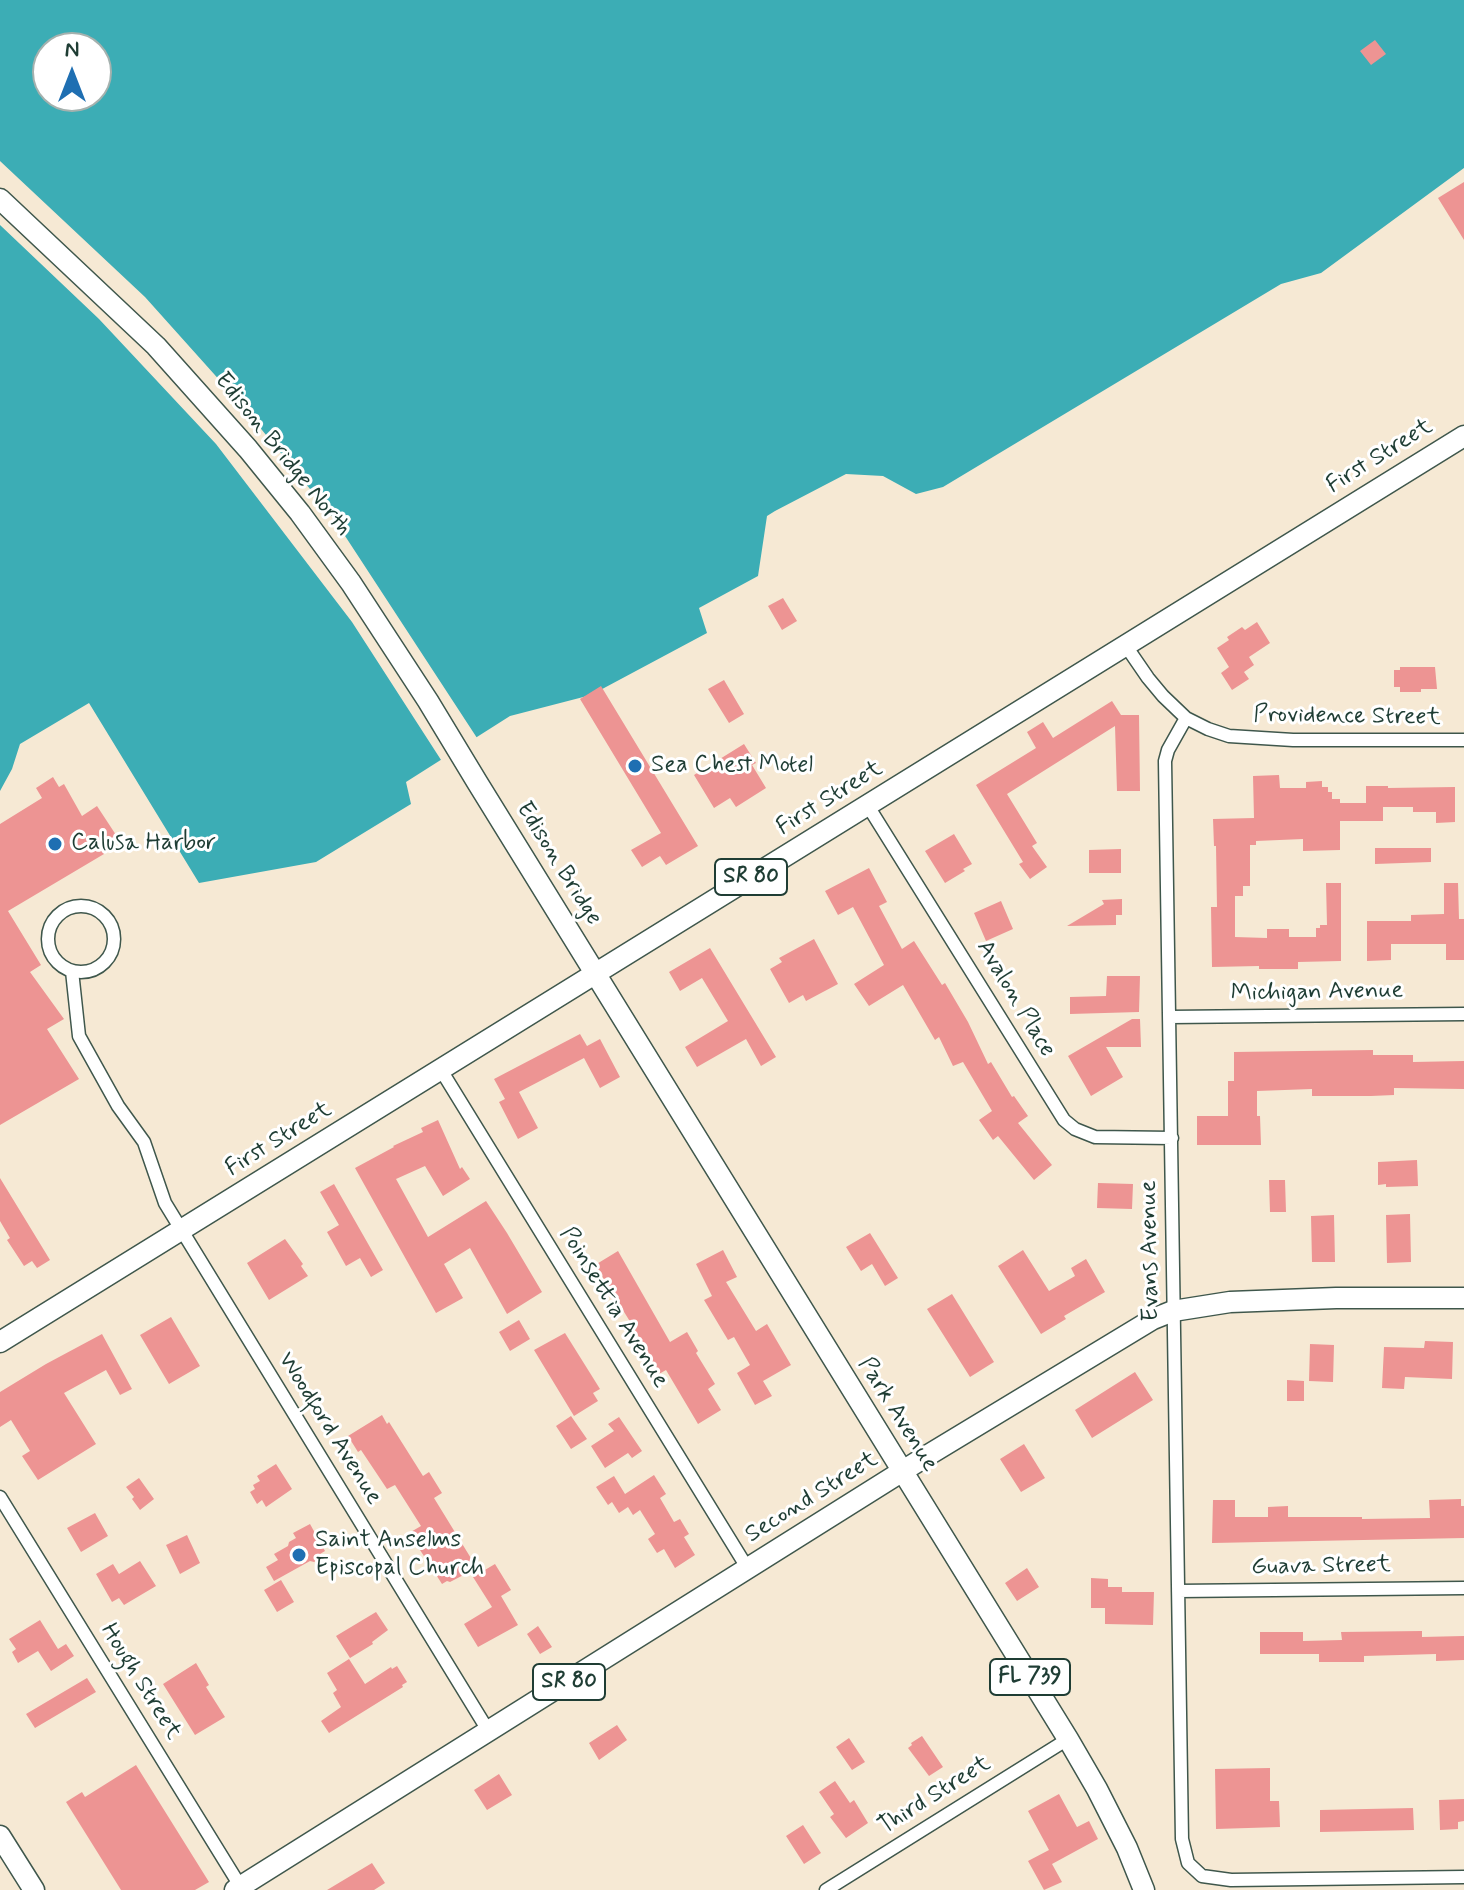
<!DOCTYPE html>
<style>
body{margin:0}
#map{position:relative;width:1464px;height:1890px;overflow:hidden;background:#f6e9d4;font-family:Mynerve,sans-serif}
canvas{display:block}
.north{position:absolute;left:32px;top:32px;width:80px;height:80px;box-sizing:border-box;background:#fff;border:2px solid #a5b1ae;border-radius:50%;rotate:0deg;font-size:22px;font-weight:700;line-height:32px;text-align:center;color:#1f3d34}
.north::after{content:'';display:block;margin:auto;width:28px;height:36px;background:#1f6fb2;clip-path:polygon(50% 0,100% 100%,50% 72%,0 100%)}
</style>
<div id="map">
<canvas width="1464" height="1890"></canvas>
<div class="north">N</div>
</div>
<script>
const c = document.querySelector('canvas').getContext('2d');
c.lineJoin = 'round';
function fill(path, color) {
  c.fillStyle = color;
  c.fill(path, 'evenodd');
}
function shape(rows) {
  const path = new Path2D();
  for (const r of rows) {
    if (r.length === 3) {
      path.moveTo(r[0] + r[2], r[1]);
      path.arc(r[0], r[1], r[2], 0, 2 * Math.PI);
      continue;
    }
    path.moveTo(r[0], r[1]);
    for (let i = 2; i < r.length; i += 2) path.lineTo(r[i], r[i + 1]);
  }
  return path;
}
function strokePath(path, color, width, dash) {
  c.strokeStyle = color;
  c.lineWidth = width;
  c.lineCap = dash ? 'butt' : 'round';
  c.setLineDash(dash || []);
  c.stroke(path);
}
function drawText(font, color, halo, rows, align = 'center') {
  c.font = font + ' Mynerve,sans-serif';
  c.lineWidth = 6;
  c.setLineDash([]);
  c.textBaseline = 'middle';
  c.strokeStyle = halo;
  c.fillStyle = color;
  for (const [text, x, y, turn = 0] of rows) {
    c.save();
    c.translate(x, y);
    c.rotate((+turn || 0) * Math.PI / 180);
    c.textAlign = isNaN(turn) ? turn : align;
    if (halo) c.strokeText(text, 0, 0);
    c.fillText(text, 0, 0);
    c.restore();
  }
}
const water = shape([
 [0,0,1464,0,1464,168,1321,273,1281,284,943,487,916,494,883,476,846,474,775,511,767,516,758,576,699,608,707,633,591,695,510,716,406,782,411,804,316,862,199,883,89,703,20,744,12,769,0,791],
 [48,48,96,48,96,96,48,96]
]);
const pier = shape([
 [0,161,145,297,240,403,332,516,479,741,443,763,352,622,216,444,99,319,0,225]
]);
const building = shape([
 [1375,40,1386,54,1371,65,1360,51],
 [1464,182,1464,240,1438,198],
 [783,598,797,621,782,630,768,606],
 [1257,622,1270,643,1249,657,1254,665,1244,672,1249,679,1232,690,1221,673,1229,667,1217,648,1229,640,1227,637,1242,627,1245,630],
 [1400,667,1435,667,1437,689,1421,689,1421,692,1400,692,1400,687,1394,687,1394,670,1400,670],
 [724,680,744,714,729,723,708,689],
 [601,686,698,846,666,865,660,856,642,867,631,850,661,833,580,699],
 [1112,701,1121,715,1139,715,1140,791,1117,791,1115,726,1007,794,1037,843,1032,846,1047,867,1030,879,1019,864,1023,862,976,785,1036,748,1027,732,1043,722,1053,738],
 [744,744,756,763,752,765,766,788,736,807,730,798,714,808,694,775],
 [1279,775,1280,788,1306,788,1306,782,1322,781,1322,787,1328,787,1328,792,1332,792,1332,799,1340,799,1340,803,1366,803,1366,786,1388,786,1388,788,1455,787,1455,822,1436,823,1436,812,1413,812,1413,807,1383,807,1383,821,1340,821,1340,850,1303,851,1303,839,1256,841,1256,845,1250,845,1250,886,1243,886,1243,896,1235,896,1235,937,1267,938,1267,929,1289,929,1289,937,1316,937,1316,928,1320,928,1320,925,1327,925,1326,883,1341,883,1341,961,1298,962,1298,969,1259,969,1259,966,1212,967,1211,907,1217,907,1216,846,1214,846,1213,819,1254,818,1253,776],
 [53,777,59,787,64,784,82,816,97,806,118,838,101,850,104,854,8,911,41,965,30,972,64,1019,47,1029,79,1079,0,1125,0,824,42,798,36,788],
 [954,834,972,864,963,869,965,871,945,883,925,851],
 [1375,848,1431,848,1431,862,1375,864],
 [1121,849,1121,873,1089,873,1089,850],
 [869,868,887,902,879,906,902,949,914,941,942,985,945,983,968,1022,988,1064,991,1062,1012,1097,1014,1096,1028,1116,1018,1123,1052,1165,1034,1180,998,1136,993,1140,979,1120,992,1111,963,1062,953,1066,939,1037,935,1040,903,985,869,1006,854,984,884,965,853,907,838,915,825,891],
 [1444,883,1458,883,1459,919,1464,919,1464,960,1446,960,1446,944,1391,944,1391,960,1367,961,1367,921,1411,921,1411,915,1444,914],
 [1122,899,1122,915,1116,915,1116,925,1067,926,1104,904,1102,900],
 [1001,901,1013,929,986,941,974,913],
 [814,939,838,984,806,1001,803,995,789,1003,770,969,782,962,779,958],
 [710,948,776,1057,761,1066,746,1039,697,1067,685,1047,728,1021,702,978,680,991,669,972],
 [1107,976,1140,976,1139,1012,1070,1014,1070,997,1106,996],
 [1132,1019,1140,1019,1141,1047,1106,1047,1123,1077,1091,1096,1068,1056],
 [580,1034,587,1046,600,1039,620,1077,600,1088,584,1058,519,1092,538,1128,518,1139,499,1102,505,1099,494,1079],
 [1373,1050,1373,1055,1413,1055,1413,1062,1464,1061,1464,1089,1394,1088,1394,1095,1371,1096,1312,1096,1312,1089,1257,1091,1257,1116,1260,1116,1261,1145,1197,1145,1197,1116,1228,1116,1228,1081,1234,1081,1234,1052],
 [438,1120,460,1169,462,1167,470,1179,443,1196,425,1166,396,1179,428,1237,486,1201,507,1233,542,1292,507,1314,470,1248,444,1264,463,1298,436,1313,355,1168,394,1147,393,1146,423,1132,421,1128],
 [1417,1160,1418,1186,1386,1187,1386,1184,1378,1185,1378,1162],
 [0,1178,50,1260,37,1268,32,1261,24,1266,7,1240,10,1238,0,1221],
 [1269,1180,1285,1180,1286,1212,1270,1212],
 [1098,1183,1133,1184,1132,1209,1097,1208],
 [334,1184,383,1270,371,1277,360,1258,346,1266,327,1232,339,1225,320,1192],
 [1410,1214,1411,1262,1387,1263,1386,1215],
 [1334,1215,1335,1262,1312,1262,1311,1216],
 [870,1233,898,1278,885,1286,872,1264,861,1271,846,1247],
 [285,1239,303,1264,301,1266,308,1276,269,1300,247,1263],
 [723,1250,737,1277,726,1282,756,1331,767,1324,791,1365,763,1381,772,1396,755,1405,737,1373,750,1365,734,1337,728,1340,704,1300,712,1296,696,1264],
 [1023,1250,1049,1291,1075,1276,1071,1268,1086,1259,1105,1292,1064,1316,1066,1319,1041,1334,998,1266],
 [618,1251,670,1342,687,1332,698,1351,696,1353,715,1384,708,1389,721,1410,698,1424,666,1370,659,1374,634,1328,595,1265],
 [952,1294,994,1362,970,1377,927,1309],
 [171,1317,200,1366,169,1384,140,1335],
 [519,1320,530,1339,510,1351,499,1332],
 [565,1333,600,1389,593,1393,598,1401,574,1416,534,1350],
 [102,1334,132,1389,120,1395,106,1370,64,1393,96,1444,38,1480,22,1456,30,1451,11,1420,0,1427,0,1392,46,1364],
 [1425,1341,1453,1342,1452,1379,1405,1377,1404,1389,1382,1388,1384,1347,1424,1348],
 [1310,1344,1334,1345,1333,1382,1309,1381],
 [1135,1372,1153,1400,1092,1438,1075,1410],
 [1287,1380,1304,1381,1304,1401,1287,1401],
 [382,1415,387,1424,389,1422,423,1476,429,1472,442,1493,434,1498,477,1568,450,1582,447,1581,442,1584,409,1533,421,1526,395,1485,387,1489,361,1450,358,1452,348,1436],
 [571,1416,587,1439,571,1449,556,1426],
 [619,1417,642,1451,632,1458,628,1453,605,1468,591,1446,614,1431,608,1424],
 [1024,1444,1045,1478,1021,1492,1000,1459],
 [276,1464,292,1489,266,1507,262,1500,257,1504,250,1492,255,1489,253,1485,260,1481,257,1476],
 [654,1475,666,1494,660,1498,674,1522,680,1519,689,1534,684,1537,695,1555,675,1568,664,1549,657,1553,648,1539,655,1534,640,1510,633,1515,628,1507,619,1513,612,1502,608,1505,596,1487,614,1476,625,1494],
 [139,1478,154,1499,140,1510,132,1499,134,1497,126,1487],
 [1461,1499,1461,1506,1464,1506,1464,1538,1212,1543,1213,1500,1235,1500,1235,1517,1268,1517,1268,1507,1288,1506,1288,1517,1362,1517,1362,1519,1430,1518,1429,1500],
 [95,1513,108,1536,81,1552,67,1528],
 [310,1524,325,1551,320,1554,319,1559,314,1562,310,1561,274,1581,266,1567,278,1560,274,1554,288,1546,289,1542,296,1538,293,1533],
 [187,1535,200,1563,180,1574,166,1545],
 [140,1561,156,1586,124,1605,119,1598,112,1602,96,1574,113,1564,119,1574],
 [495,1564,511,1590,501,1596,518,1625,478,1647,464,1624,492,1607,473,1577],
 [1027,1568,1039,1587,1017,1601,1005,1583],
 [1091,1578,1108,1579,1108,1587,1122,1587,1122,1592,1154,1592,1153,1625,1105,1624,1105,1608,1091,1608],
 [281,1580,294,1602,277,1612,264,1590],
 [376,1612,388,1630,372,1642,373,1644,350,1658,336,1636],
 [40,1620,58,1649,66,1644,74,1656,51,1671,38,1651,18,1663,12,1652,16,1649,9,1639],
 [538,1626,552,1647,540,1654,527,1634],
 [1422,1631,1422,1637,1464,1636,1464,1660,1436,1661,1436,1654,1364,1656,1364,1662,1319,1662,1319,1654,1260,1654,1260,1632,1303,1632,1303,1641,1342,1640,1341,1632],
 [349,1659,365,1684,391,1667,392,1669,397,1666,407,1682,402,1685,403,1687,329,1733,321,1721,341,1707,333,1693,337,1690,327,1673],
 [196,1663,209,1685,206,1687,225,1717,195,1735,163,1684],
 [87,1678,96,1692,35,1728,26,1714],
 [617,1725,627,1740,599,1760,589,1743],
 [922,1736,943,1767,929,1776,908,1748,912,1745,911,1743],
 [849,1738,865,1762,852,1770,836,1747],
 [136,1765,209,1882,195,1890,121,1890,66,1802,82,1792,85,1797],
 [1270,1768,1270,1801,1279,1801,1280,1827,1216,1829,1215,1769],
 [499,1774,512,1795,487,1810,474,1790],
 [835,1781,850,1803,854,1800,868,1823,846,1838,830,1817,834,1814,819,1792],
 [1059,1794,1077,1827,1089,1821,1098,1839,1052,1864,1062,1882,1044,1890,1028,1861,1049,1850,1028,1811],
 [1464,1799,1464,1821,1458,1822,1458,1829,1440,1830,1439,1800],
 [1413,1808,1414,1830,1320,1832,1320,1810],
 [803,1825,821,1853,804,1864,786,1836],
 [372,1863,385,1883,374,1890,327,1890]
]);
const minor = shape([
 [1126,646,1148,678,1163,696,1186,718,1208,729,1229,736,1293,740,1464,740],
 [1186,718,1168,750,1165,761,1182,1839,1188,1863,1202,1876,1231,1880,1464,1877],
 [868,806,1064,1120,1075,1129,1095,1137,1172,1138],
 [81,939,33],
 [72,971,79,1036,118,1106,144,1142,165,1203,489,1732],
 [1170,1017,1464,1014],
 [441,1070,748,1569],
 [0,1497,242,1889],
 [1178,1591,1464,1588],
 [826,1890,1068,1739]
]);
const primary = shape([
 [0,199,156,346,248,449,300,513,351,583,428,701,477,782,1068,1739,1097,1789,1127,1848,1144,1890],
 [0,1342,1464,436],
 [0,1836,34,1890],
 [235,1890,925,1457,1153,1319,1173,1311,1230,1302,1336,1298,1464,1298]
]);
const markers = [
 [635,766,8,"#1f6fb2"],
 [55,844,8,"#1f6fb2"],
 [299,1555,8,"#1f6fb2"]
];
const shields = [
 [751,877,72],
 [1030,1677,80],
 [569,1682,72]
];
const shieldNames = [
 ["SR 80",751,877],
 ["FL 739",1030,1677],
 ["SR 80",569,1682]
];
const streetNames = [
 ["Edison Bridge North",282,455,51],
 ["First Street",1380,457,-32],
 ["Providence Street",1347,717,1],
 ["First Street",830,799,-32],
 ["Edison Bridge",558,864,58],
 ["Michigan Avenue",1317,993,-1],
 ["Avalon Place",1015,999,59],
 ["First Street",279,1140,-32],
 ["Evans Avenue",1151,1251,-91],
 ["Poinsettia Avenue",613,1308,58],
 ["Park Avenue",897,1415,58],
 ["Woodford Avenue",329,1429,58],
 ["Second Street",812,1498,-32],
 ["Guava Street",1321,1567,-1],
 ["Hough Street",140,1682,58],
 ["Third Street",935,1796,-32]
];
const poiNames = [
 ["Sea Chest Motel",651,766],
 ["Calusa Harbor",71,844],
 ["Saint Anselms",315,1541],
 ["Episcopal Church",315,1569]
];
fill(water, '#3cadb5');
fill(pier, '#f6e9d4');
fill(building, '#ed9493');
strokePath(minor, '#3f574c', 15);
strokePath(primary, '#3f574c', 23);
strokePath(minor, '#fff', 12);
strokePath(primary, '#fff', 20);
for (const [x, y, r, color] of markers) {
  const dot = new Path2D();
  dot.arc(x, y, r, 0, 2 * Math.PI);
  c.fillStyle = color;
  c.fill(dot);
  strokePath(dot, '#fff', 3);
}
for (const [x, y, w] of shields) {
  const box = new Path2D();
  box.roundRect(x - w / 2, y - 18, w, 36, 6);
  c.fillStyle = '#fff';
  c.fill(box);
  strokePath(box, '#1f3d34', 2);
}
drawText('bold 22px', '#1f3d34', null, shieldNames);
drawText('24px', '#1f3d34', '#fff', streetNames);
drawText('24px', '#1f3d34', '#fff', poiNames, 'left');
</script>
